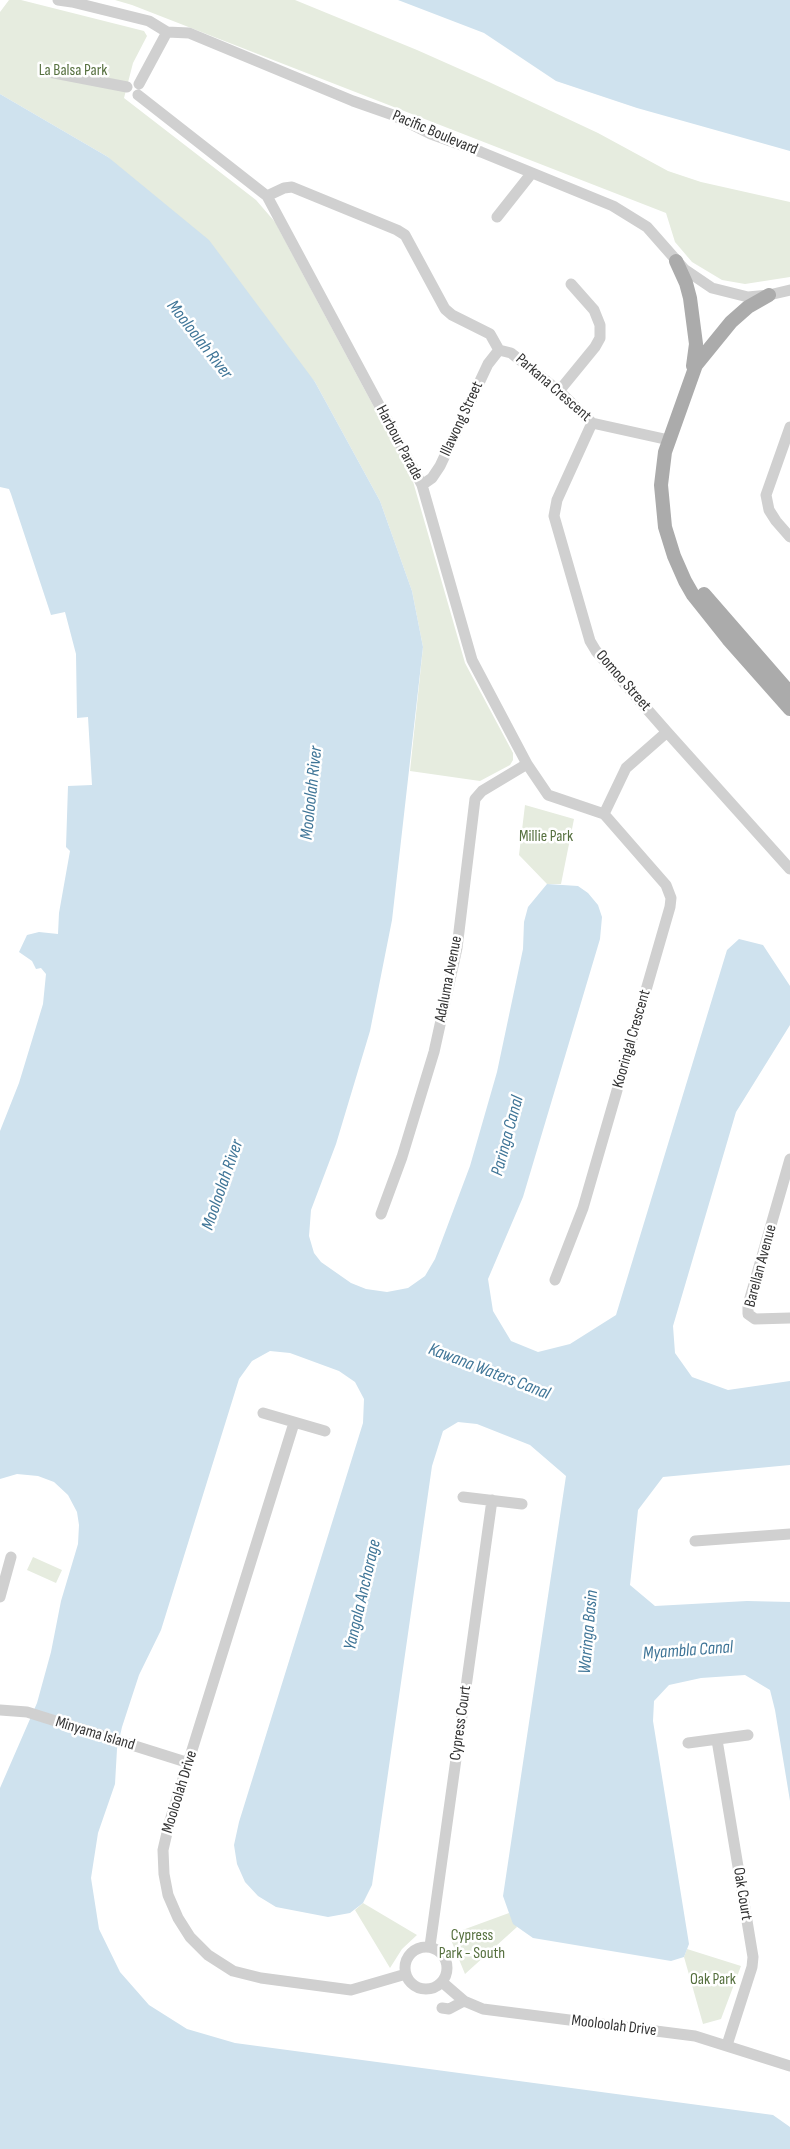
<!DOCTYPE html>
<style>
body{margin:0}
canvas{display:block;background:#fff}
</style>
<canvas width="790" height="2149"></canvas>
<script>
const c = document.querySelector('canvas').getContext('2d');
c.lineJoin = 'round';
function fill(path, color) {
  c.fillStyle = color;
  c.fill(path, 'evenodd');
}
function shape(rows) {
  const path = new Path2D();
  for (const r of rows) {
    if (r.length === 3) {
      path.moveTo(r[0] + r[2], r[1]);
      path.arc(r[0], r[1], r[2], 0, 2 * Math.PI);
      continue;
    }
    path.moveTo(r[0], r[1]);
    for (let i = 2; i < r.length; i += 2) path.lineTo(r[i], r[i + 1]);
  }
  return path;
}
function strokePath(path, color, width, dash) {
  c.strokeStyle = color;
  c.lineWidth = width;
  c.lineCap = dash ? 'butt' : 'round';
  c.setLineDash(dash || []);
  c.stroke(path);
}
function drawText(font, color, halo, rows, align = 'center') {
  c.font = font + ' "Sofia Sans Condensed",sans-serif';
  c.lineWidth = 5;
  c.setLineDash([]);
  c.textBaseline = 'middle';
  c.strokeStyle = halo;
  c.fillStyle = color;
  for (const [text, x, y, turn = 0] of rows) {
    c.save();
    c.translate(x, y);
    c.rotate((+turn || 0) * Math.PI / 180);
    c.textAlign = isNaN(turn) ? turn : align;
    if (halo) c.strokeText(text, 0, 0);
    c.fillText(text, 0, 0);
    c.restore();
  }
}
const green = shape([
 [9,0,21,0,144,31,147,36,133,63,124,98,256,200,275,222,412,478,465,663,513,753,513,760,510,765,480,781,410,771,423,647,412,591,380,501,315,382,108,157,0,94,0,12],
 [115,0,295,0,417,50,489,82,598,133,668,171,701,182,790,202,790,277,745,284,722,280,692,262,675,242,666,213,132,5],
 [525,805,574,819,561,884,547,884,519,855],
 [33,1557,62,1570,56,1583,27,1570],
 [363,1903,417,1935,402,1949,390,1968,355,1910],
 [509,1913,517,1927,465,1974,449,1935],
 [687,1949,741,1966,721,2019,703,2024,684,1957]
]);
const water = shape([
 [398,0,790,0,790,151,637,108,556,81,484,33],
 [0,94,108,157,209,240,315,382,380,501,412,591,423,647,392,920,370,1031,336,1144,311,1210,309,1236,314,1253,321,1262,351,1283,366,1289,387,1292,408,1288,425,1276,435,1259,470,1166,497,1072,523,949,524,922,528,907,547,884,578,886,588,893,598,905,602,917,600,939,523,1197,488,1279,493,1311,511,1341,538,1352,570,1344,616,1315,727,950,739,939,763,945,790,986,790,1025,736,1112,673,1326,675,1353,692,1377,728,1390,790,1381,790,1465,663,1477,638,1510,630,1585,655,1606,747,1601,790,1602,790,1801,775,1710,770,1690,745,1675,701,1678,669,1685,654,1701,653,1721,689,1944,684,1957,671,1961,533,1938,513,1924,509,1913,503,1896,566,1476,530,1445,477,1424,458,1422,443,1431,432,1466,372,1885,363,1903,350,1913,328,1917,276,1907,258,1896,245,1882,237,1864,234,1845,239,1822,363,1423,364,1399,355,1382,339,1371,290,1353,270,1351,252,1361,239,1379,161,1630,139,1675,122,1727,117,1749,115,1784,98,1833,91,1878,99,1929,120,1972,149,2005,187,2029,235,2043,773,2115,790,2127,790,2149,0,2149,0,1788,37,1703,51,1652,61,1601,78,1544,79,1525,77,1512,68,1495,54,1482,38,1476,17,1474,0,1479,0,1131,19,1083,43,1004,46,974,41,968,36,969,32,961,19,952,27,935,39,932,58,934,59,913,70,851,66,847,68,786,92,785,88,717,77,718,76,654,65,612,51,615,11,494,9,489,0,487]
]);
const minor = shape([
 [58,0,72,2,149,21,167,32,189,33,353,101,393,115,431,134,481,152,613,206,647,227,684,269,712,288,748,297,769,295,790,290],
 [49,72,127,87],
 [139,84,167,32],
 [138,95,267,196,422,485,472,660,527,764,548,795,604,814],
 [267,196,284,188,292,187,397,230,405,235,445,309,452,315,490,334,499,350,511,353,559,391,592,423,669,440],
 [497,217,531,174],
 [559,391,595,347,600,338,600,325,594,310,571,284],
 [592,423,557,500,554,516,590,641,596,651,667,732,790,869],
 [790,427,766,495,769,510,776,521,790,537],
 [422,485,432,478,440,466,488,364,499,350],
 [604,814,626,768,667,732],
 [790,1159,748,1305,748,1314,755,1319,790,1318],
 [381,1214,402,1157,434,1052,457,948,475,799,482,791,527,764],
 [555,1280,583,1208,670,907,671,898,666,885,604,814],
 [263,1413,325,1431],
 [294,1423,169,1824,163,1850,164,1874,168,1895,178,1918,190,1937,208,1955,233,1971,261,1978,351,1990,406,1974],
 [463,1497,522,1504],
 [695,1541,790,1534],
 [0,1597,11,1557],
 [0,1710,27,1712,189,1763],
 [717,1740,753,1957,752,1967,727,2045],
 [688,1743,748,1735],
 [430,1946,492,1500],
 [426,1968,21],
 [442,1982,464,2001,483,2009,695,2036,790,2066],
 [442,2008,449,2009,464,2001]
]);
const major = shape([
 [676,261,686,283,690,298,696,344,693,366],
 [769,295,748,307,731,322,696,365,665,452,661,485,665,527,674,556,685,581,693,595,728,639,790,709],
 [704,594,790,693]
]);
const parkNames = [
 ["La Balsa Park",73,71],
 ["Millie Park",546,837],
 ["Cypress",472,1936],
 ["Park - South",472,1954],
 ["Oak Park",713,1980]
];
const streetNames = [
 ["Pacific Boulevard",435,133,23],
 ["Parkana Crescent",553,388,41],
 ["Illawong Street",462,419,-65],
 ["Harbour Parade",399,443,62],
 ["Oomoo Street",623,681,49],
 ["Adaluma Avenue",449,979,-79],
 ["Kooringal Crescent",632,1039,-74],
 ["Barellan Avenue",761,1266,-75],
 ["Cypress Court",461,1723,-82],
 ["Minyama Island",95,1734,17],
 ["Mooloolah Drive",180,1792,-73],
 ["Oak Court",742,1894,81],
 ["Mooloolah Drive",614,2026,7]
];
const waterNames = [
 ["Mooloolah River",199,340,52],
 ["Mooloolah River",312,793,-84],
 ["Paringa Canal",508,1136,-75],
 ["Mooloolah River",223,1185,-71],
 ["Kawana Waters Canal",489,1372,21],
 ["Yangala Anchorage",363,1595,-77],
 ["Waringa Basin",589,1632,-85],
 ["Myambla Canal",688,1651,-4]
];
fill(green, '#e6ecdf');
fill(water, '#cfe2ee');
strokePath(minor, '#d0d0d0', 11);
strokePath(major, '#ababab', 14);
drawText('16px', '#56703f', '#fff', parkNames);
drawText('16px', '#333', '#fff', streetNames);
drawText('italic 18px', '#3f7597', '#fff', waterNames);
</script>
